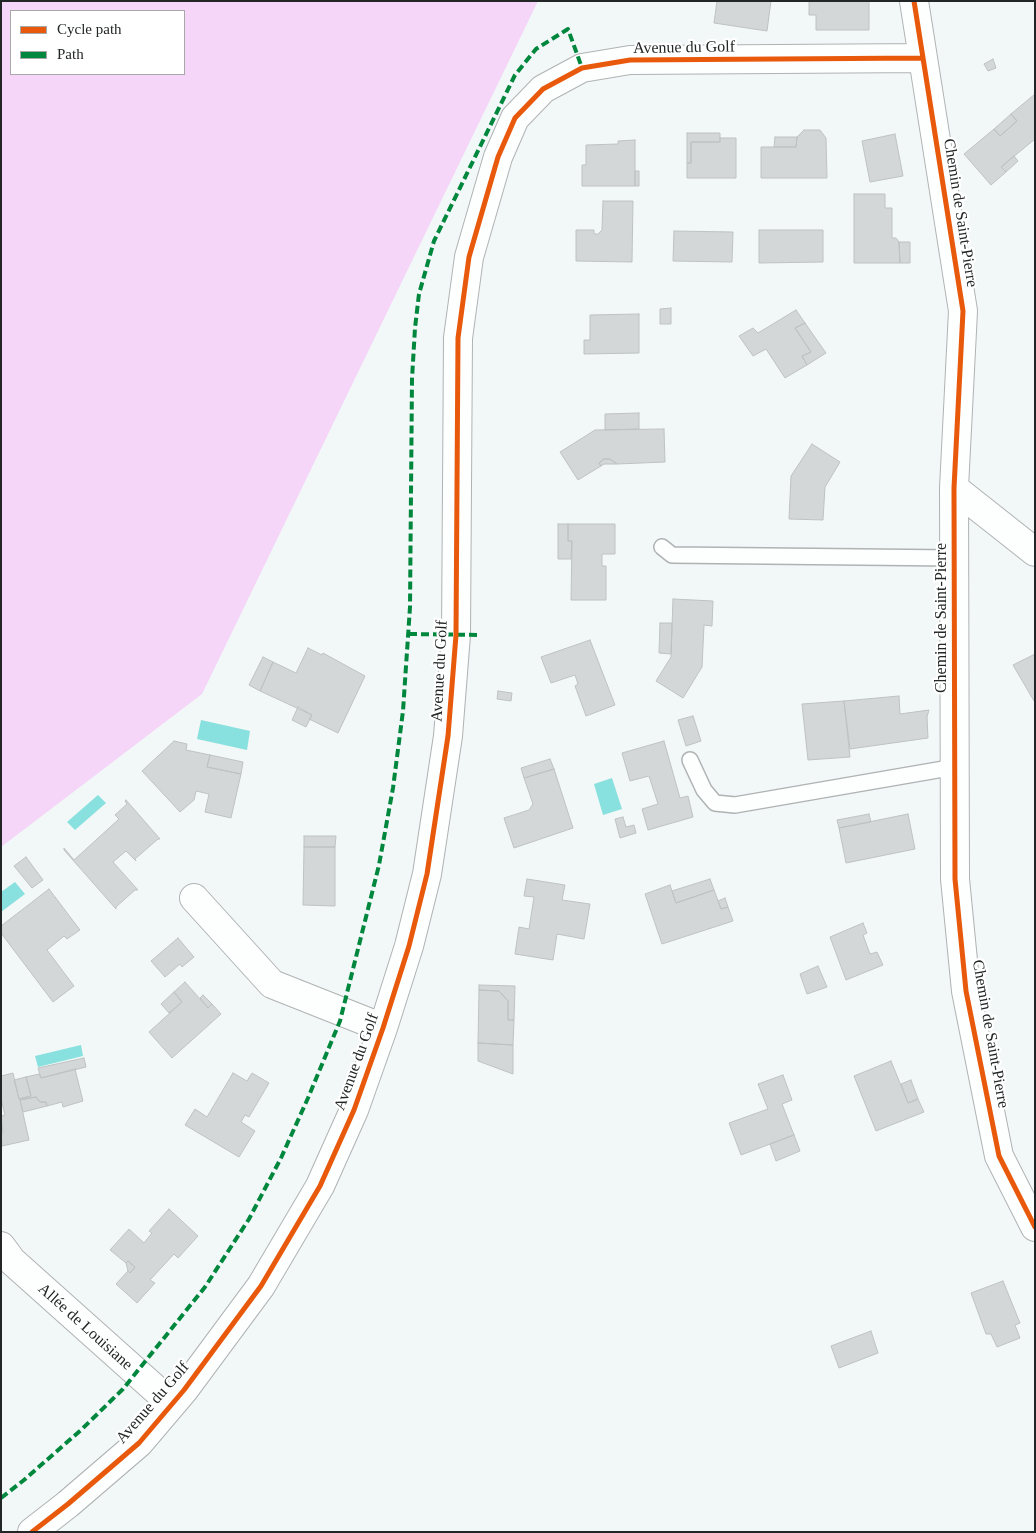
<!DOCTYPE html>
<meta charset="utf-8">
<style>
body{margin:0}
#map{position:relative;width:1036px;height:1533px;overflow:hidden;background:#f2f7f7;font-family:"Times New Roman",serif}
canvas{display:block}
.frame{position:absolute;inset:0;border:2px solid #232626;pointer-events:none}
.legend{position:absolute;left:10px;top:10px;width:175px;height:65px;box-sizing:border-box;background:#fff;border:1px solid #a7a8a8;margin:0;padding:6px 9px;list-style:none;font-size:15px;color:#232626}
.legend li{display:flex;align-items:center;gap:10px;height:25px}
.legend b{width:25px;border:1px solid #a7a8a8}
</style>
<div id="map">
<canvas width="1036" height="1533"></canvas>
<div class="frame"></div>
<ul class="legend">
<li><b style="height:6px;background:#e8590c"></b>Cycle path</li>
<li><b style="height:6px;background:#00873e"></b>Path</li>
</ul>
</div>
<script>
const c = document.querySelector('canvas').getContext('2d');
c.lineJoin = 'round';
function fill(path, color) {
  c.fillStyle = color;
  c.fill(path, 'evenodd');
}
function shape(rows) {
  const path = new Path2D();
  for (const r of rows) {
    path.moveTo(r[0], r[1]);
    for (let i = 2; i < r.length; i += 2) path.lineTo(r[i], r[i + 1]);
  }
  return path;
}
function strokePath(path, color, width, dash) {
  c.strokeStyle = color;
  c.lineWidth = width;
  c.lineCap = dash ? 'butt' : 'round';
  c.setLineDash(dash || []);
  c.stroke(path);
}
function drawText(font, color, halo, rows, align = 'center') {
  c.font = font + ' "Times New Roman",serif';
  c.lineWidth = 4.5;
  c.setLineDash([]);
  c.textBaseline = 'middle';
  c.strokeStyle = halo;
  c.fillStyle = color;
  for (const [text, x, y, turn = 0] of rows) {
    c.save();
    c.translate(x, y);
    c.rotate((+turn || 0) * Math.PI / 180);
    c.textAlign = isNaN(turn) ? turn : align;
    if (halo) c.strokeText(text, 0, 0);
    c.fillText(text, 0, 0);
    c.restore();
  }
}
const green = shape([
 [1,1,538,1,202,694,1,847],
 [11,11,184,11,184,74,11,74]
]);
const water = shape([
 [201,720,250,731,247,750,197,739],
 [612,778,622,809,603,815,594,784],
 [98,795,106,803,75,830,67,822],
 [15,882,25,894,1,912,1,892],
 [81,1045,83,1056,38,1067,35,1056]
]);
const building = shape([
 [717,1,771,1,767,31,714,23,717,1],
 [809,1,869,1,869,30,816,30,816,15,809,15,809,1],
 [993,59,996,68,988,71,984,64,993,59],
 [1035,94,1035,139,1001,167,1006,172,991,185,964,154,994,129,1000,136,1017,121,1011,114,1035,94],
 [1011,114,1017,121,1000,136,994,129,1011,114],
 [804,130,820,130,826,138,827,178,761,178,761,147,796,147,797,137,804,130],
 [687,133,720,133,720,142,691,142,691,163,687,163,687,133],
 [895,134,903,176,870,182,862,141,895,134],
 [775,137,797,137,796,147,774,147,775,137],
 [720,138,736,138,736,178,687,178,687,163,691,163,691,142,720,142,720,138],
 [635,140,635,186,582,186,582,165,586,165,586,145,618,144,618,141,635,140],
 [1014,156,1018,161,1006,172,1001,167,1014,156],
 [635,171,639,171,639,186,635,186,635,171],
 [854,194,885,194,885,208,892,208,892,238,896,238,899,242,900,263,854,263,854,194],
 [603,201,633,201,632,262,576,261,576,230,594,230,594,234,598,234,602,230,603,201],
 [759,230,823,230,823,262,759,263,759,230],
 [674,231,733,232,732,262,673,261,674,231],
 [899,242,910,242,910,263,900,263,899,242],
 [671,308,671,324,660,324,660,309,671,308],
 [796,310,805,323,795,328,811,352,802,356,807,365,785,378,766,349,753,356,739,336,753,328,758,333,796,310],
 [639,314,639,353,584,354,584,340,590,340,590,315,639,314],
 [805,323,826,353,807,365,802,356,811,352,795,328,805,323],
 [639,413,639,429,605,430,605,414,639,413],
 [664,429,665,462,617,464,610,459,604,459,599,463,601,466,578,480,560,452,595,430,664,429],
 [812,444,840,462,825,487,823,520,789,519,791,476,812,444],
 [604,459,610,459,617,464,604,464,601,466,599,463,604,459],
 [558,524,568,524,568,541,572,541,571,559,558,559,558,524],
 [568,524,615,524,615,554,602,554,602,566,606,566,606,600,571,600,572,541,568,541,568,524],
 [673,599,713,601,712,626,704,625,702,667,683,698,656,681,671,657,673,599],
 [660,623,672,623,671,654,659,653,660,623],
 [590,640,615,705,586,716,575,686,578,684,575,675,551,683,541,657,590,640],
 [308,648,322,655,323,653,365,676,338,733,309,719,312,715,260,691,273,662,296,673,308,648],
 [1035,654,1035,700,1034,701,1013,665,1035,654],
 [263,657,273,662,260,691,249,685,263,657],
 [498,691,512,693,511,701,497,699,498,691],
 [899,696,900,714,929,710,927,717,928,738,850,749,844,701,899,696],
 [844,701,850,757,808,760,802,704,844,701],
 [298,707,312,715,306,727,292,720,298,707],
 [693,716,701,741,686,746,678,720,693,716],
 [174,741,187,744,186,750,210,755,207,767,241,774,231,818,205,812,209,794,196,791,194,800,180,812,142,771,174,741],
 [664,741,680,798,688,796,693,817,648,830,642,809,658,804,649,776,630,781,622,753,664,741],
 [210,755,243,762,241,774,207,767,210,755],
 [550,759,554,769,524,778,521,768,550,759],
 [554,769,573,828,514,848,504,818,529,810,533,804,524,778,554,769],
 [126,800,160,839,158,839,135,859,136,861,126,851,113,862,138,890,135,890,116,907,116,909,64,850,64,848,74,860,119,819,115,815,127,804,125,801,126,800],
 [869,814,871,822,839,828,837,820,869,814],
 [908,814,915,849,846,863,839,828,908,814],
 [623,817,626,827,634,825,636,833,620,838,615,819,623,817],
 [304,836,336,836,335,847,304,847,304,836],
 [304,847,335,847,335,906,303,905,304,847],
 [26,857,43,880,32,888,14,866,26,857],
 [527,879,565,885,562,900,590,904,584,939,557,934,553,960,515,954,519,927,529,929,534,897,524,896,527,879],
 [710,879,714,890,676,903,672,891,710,879],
 [670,885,676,903,714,890,721,909,728,907,733,921,662,944,645,894,670,885],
 [49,889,80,930,67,939,64,936,47,950,74,986,53,1002,1,933,1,926,49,889],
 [725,898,728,907,721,909,718,901,725,898],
 [863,923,867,933,863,935,870,954,877,952,883,965,846,980,830,937,863,923],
 [178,938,194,957,182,967,180,964,165,977,151,961,178,938],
 [818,966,827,987,807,994,800,974,818,966],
 [185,982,208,1008,212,1004,221,1014,172,1058,149,1032,182,1002,174,992,185,982],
 [479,985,515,986,514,1020,508,1020,508,1001,499,991,479,990,479,985],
 [479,990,499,991,508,1001,508,1020,514,1020,513,1045,478,1043,479,990],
 [174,992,182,1002,169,1013,161,1004,174,992],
 [203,995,212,1004,208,1008,200,998,203,995],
 [478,1043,513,1045,513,1074,478,1061,478,1043],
 [84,1058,86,1067,41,1078,38,1068,84,1058],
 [891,1061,908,1103,918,1099,924,1112,876,1131,854,1076,891,1061],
 [75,1069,83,1101,63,1107,62,1102,47,1106,46,1102,40,1102,36,1097,20,1100,29,1140,2,1146,1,1134,3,1133,1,1116,5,1115,1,1099,1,1076,13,1073,19,1099,31,1096,26,1077,39,1074,41,1078,75,1069],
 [233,1073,247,1081,252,1073,269,1083,249,1117,245,1115,241,1122,255,1131,239,1157,185,1125,195,1109,207,1117,233,1073],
 [783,1075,792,1100,782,1104,794,1135,741,1155,729,1123,768,1109,758,1084,783,1075],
 [26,1077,31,1096,19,1099,14,1080,26,1077],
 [911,1080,918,1099,908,1103,901,1084,911,1080],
 [36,1097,40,1102,46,1102,47,1106,23,1112,20,1100,36,1097],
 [794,1135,800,1151,776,1161,770,1144,794,1135],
 [169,1209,198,1236,178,1258,174,1254,150,1280,155,1283,137,1303,116,1284,128,1271,130,1273,135,1267,128,1261,126,1263,110,1250,129,1229,144,1243,152,1233,149,1231,169,1209],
 [128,1261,135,1267,130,1273,128,1271,126,1263,128,1261],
 [1003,1281,1020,1323,1015,1325,1020,1338,997,1347,991,1334,986,1334,971,1293,1003,1281],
 [871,1331,878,1353,839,1368,831,1346,871,1331]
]);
const service = shape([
 [662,547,672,555,954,558],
 [690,760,704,790,715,803,735,805,955,767]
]);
const minor = shape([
 [914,1,963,311,954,488,955,879,966,991,999,1156,1035,1227],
 [954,488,1035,552],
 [194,898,272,984,383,1028],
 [1,1246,12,1261,172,1404],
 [32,1532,68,1504,139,1443,184,1390,261,1286,320,1186,354,1110,383,1028,409,946,427,874,448,736,456,635,458,338,469,257,498,157,515,118,543,89,582,68,630,60,923,58]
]);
const quiet = shape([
 [409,634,480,635],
 [1,1498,24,1480,81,1430,123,1389,205,1287,249,1219,281,1158,308,1098,340,1021,379,865,393,788,403,711,410,607,412,379,415,328,419,294,434,241,515,75,536,49,568,29,582,68]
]);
const cycleway = shape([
 [914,1,963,311,954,488,955,879,966,991,999,1156,1035,1227],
 [32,1532,68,1504,139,1443,184,1390,261,1286,320,1186,354,1110,383,1028,409,946,427,874,448,736,456,635,458,338,469,257,498,157,515,118,543,89,582,68,630,60,923,58]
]);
const streetNames = [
 ["Avenue du Golf",684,48,-1],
 ["Chemin de Saint-Pierre",960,213,81],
 ["Chemin de Saint-Pierre",942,618,-90],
 ["Avenue du Golf",440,671,-87],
 ["Chemin de Saint-Pierre",990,1034,80],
 ["Avenue du Golf",357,1062,-70],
 ["Allée de Louisiane",85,1327,42],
 ["Avenue du Golf",153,1403,-49]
];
fill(green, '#f5d5f8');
fill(water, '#88e1de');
fill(building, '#d3d7d7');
strokePath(building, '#bec2c2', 1);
strokePath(service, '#b0b3b3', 18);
strokePath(minor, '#b0b3b3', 30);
strokePath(service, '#fdfefe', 15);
strokePath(minor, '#fdfefe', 28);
strokePath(quiet, '#00873e', 4, [8, 4]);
strokePath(cycleway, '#e8590c', 5);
drawText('16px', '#232626', '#fff', streetNames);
</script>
